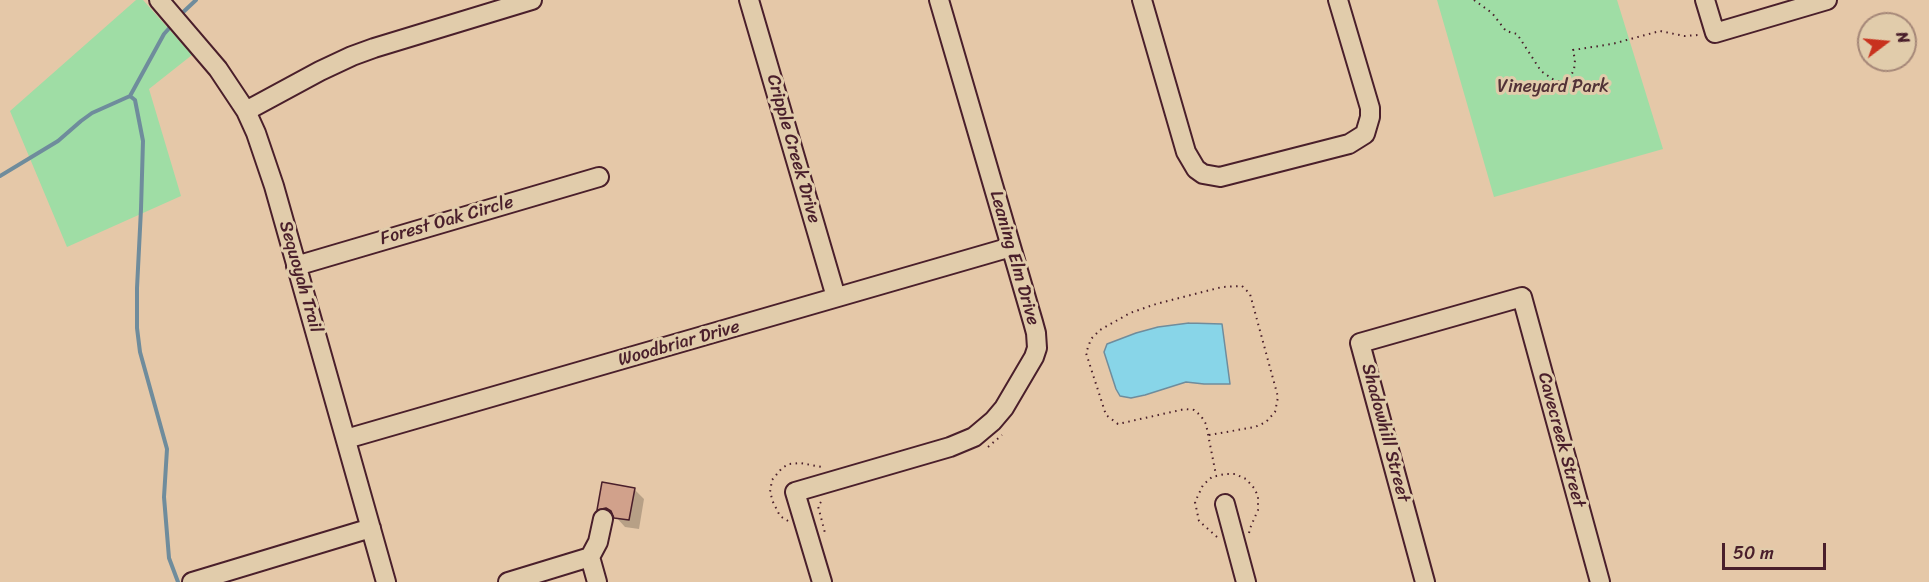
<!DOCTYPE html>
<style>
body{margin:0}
#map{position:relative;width:1929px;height:582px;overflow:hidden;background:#e5c8a8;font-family:Sriracha,sans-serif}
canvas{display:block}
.north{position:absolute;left:1857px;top:12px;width:60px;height:60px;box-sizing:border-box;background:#e1ccab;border:2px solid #a58778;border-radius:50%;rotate:74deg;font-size:16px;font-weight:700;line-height:24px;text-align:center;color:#4a1f2b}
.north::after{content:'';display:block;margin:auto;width:21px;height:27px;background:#c8321e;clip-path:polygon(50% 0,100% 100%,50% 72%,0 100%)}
.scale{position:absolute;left:1722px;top:543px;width:104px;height:27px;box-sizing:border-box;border:3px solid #4a1f2b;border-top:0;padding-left:8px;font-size:18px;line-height:21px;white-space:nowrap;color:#4a1f2b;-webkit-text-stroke:4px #e1ccab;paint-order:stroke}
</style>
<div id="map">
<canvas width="1929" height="582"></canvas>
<div class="north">N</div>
<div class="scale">50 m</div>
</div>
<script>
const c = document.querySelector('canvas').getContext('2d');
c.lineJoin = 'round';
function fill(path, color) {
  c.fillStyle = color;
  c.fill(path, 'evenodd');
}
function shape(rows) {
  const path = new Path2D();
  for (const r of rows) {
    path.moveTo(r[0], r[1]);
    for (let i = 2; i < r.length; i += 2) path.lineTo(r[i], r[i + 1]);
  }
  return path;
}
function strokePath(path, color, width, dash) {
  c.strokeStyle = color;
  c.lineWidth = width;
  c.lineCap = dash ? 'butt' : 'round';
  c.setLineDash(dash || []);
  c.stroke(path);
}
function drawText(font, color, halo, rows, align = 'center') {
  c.font = font + ' Sriracha,sans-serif';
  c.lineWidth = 6;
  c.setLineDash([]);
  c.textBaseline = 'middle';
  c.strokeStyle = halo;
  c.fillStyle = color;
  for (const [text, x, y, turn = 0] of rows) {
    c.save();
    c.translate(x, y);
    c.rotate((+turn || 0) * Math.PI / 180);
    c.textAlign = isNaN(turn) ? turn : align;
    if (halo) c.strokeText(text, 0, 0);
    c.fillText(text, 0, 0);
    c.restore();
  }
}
const green = shape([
 [136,0,143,0,192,55,149,89,181,196,67,247,10,111],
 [1437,0,1617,0,1663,149,1494,197]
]);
const water = shape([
 [1189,323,1222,324,1230,384,1204,384,1186,382,1145,395,1131,398,1120,396,1116,389,1104,352,1107,344,1136,333,1158,327,1189,323]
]);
const shadow = shape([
 [634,489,644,499,639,529,625,527,616,517,608,519,598,509]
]);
const stream = shape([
 [179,16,196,0],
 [130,96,135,100,143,141,141,209,137,288,137,328,140,352,167,449,164,497,169,558,178,582],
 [0,176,58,141,81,121,92,113,130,96,164,34,173,24]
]);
const building = shape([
 [602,482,635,488,629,520,614,518,611,511,606,508,597,510,602,482]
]);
const path = shape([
 [1474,0,1492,13,1506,31,1517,34,1541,71,1554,80,1562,82,1570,77,1574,70,1575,60,1573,50,1612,44,1660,31,1684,36,1698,35],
 [1209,435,1255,427,1266,422,1275,412,1278,397,1250,294,1242,286,1222,287,1156,304,1130,313,1100,330,1091,339,1086,353,1106,415,1118,424,1185,409,1194,410,1201,416,1206,424,1216,475],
 [988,447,1002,435],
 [821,502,818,506,825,533],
 [788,521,780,516,773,502,770,492,772,480,782,468,789,464,800,463,822,467],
 [1217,537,1199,521,1195,502,1203,485,1212,477,1225,474,1235,474,1246,479,1254,488,1258,496,1258,510,1251,526,1249,533]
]);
const minor = shape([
 [159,0,218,69,246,111,256,133,274,186,386,582],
 [749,0,836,297],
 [1142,0,1186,152,1196,169,1203,174,1220,177,1349,144,1365,134,1370,117,1370,108,1338,0],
 [1705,0,1715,33,1827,0],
 [246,111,320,71,352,56,374,48,532,0],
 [296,266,599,177],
 [346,439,1011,247],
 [1225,504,1246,582],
 [590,557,598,542,603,519],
 [192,582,371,528],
 [508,582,590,557,597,582],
 [822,582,795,492,950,447,974,437,993,421,1004,408,1034,357,1037,348,1036,333,1033,322,939,0],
 [1425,582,1360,343,1522,297,1600,582]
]);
const parkNames = [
 ["Vineyard Park",1553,87]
];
const streetNames = [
 ["Cripple Creek Drive",793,149,74],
 ["Forest Oak Circle",447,221,-16],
 ["Leaning Elm Drive",1014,258,74],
 ["Sequoyah Trail",300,277,74],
 ["Woodbriar Drive",679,344,-16],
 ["Shadowhill Street",1385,433,75],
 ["Cavecreek Street",1561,440,75]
];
fill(green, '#9fdda5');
fill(water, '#88d5e8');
strokePath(water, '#6f8c9c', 1.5);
fill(shadow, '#0003');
strokePath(stream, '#6f8c9c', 4);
fill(building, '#d1a18b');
strokePath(building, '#4a1f2b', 1.5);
strokePath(minor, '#4a1f2b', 22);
strokePath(path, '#4a1f2b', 2, [1.5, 4.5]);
strokePath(minor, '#e1ccab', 18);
drawText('18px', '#523237', '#e1ccab', parkNames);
drawText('18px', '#4a1f2b', '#e1ccab', streetNames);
</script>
